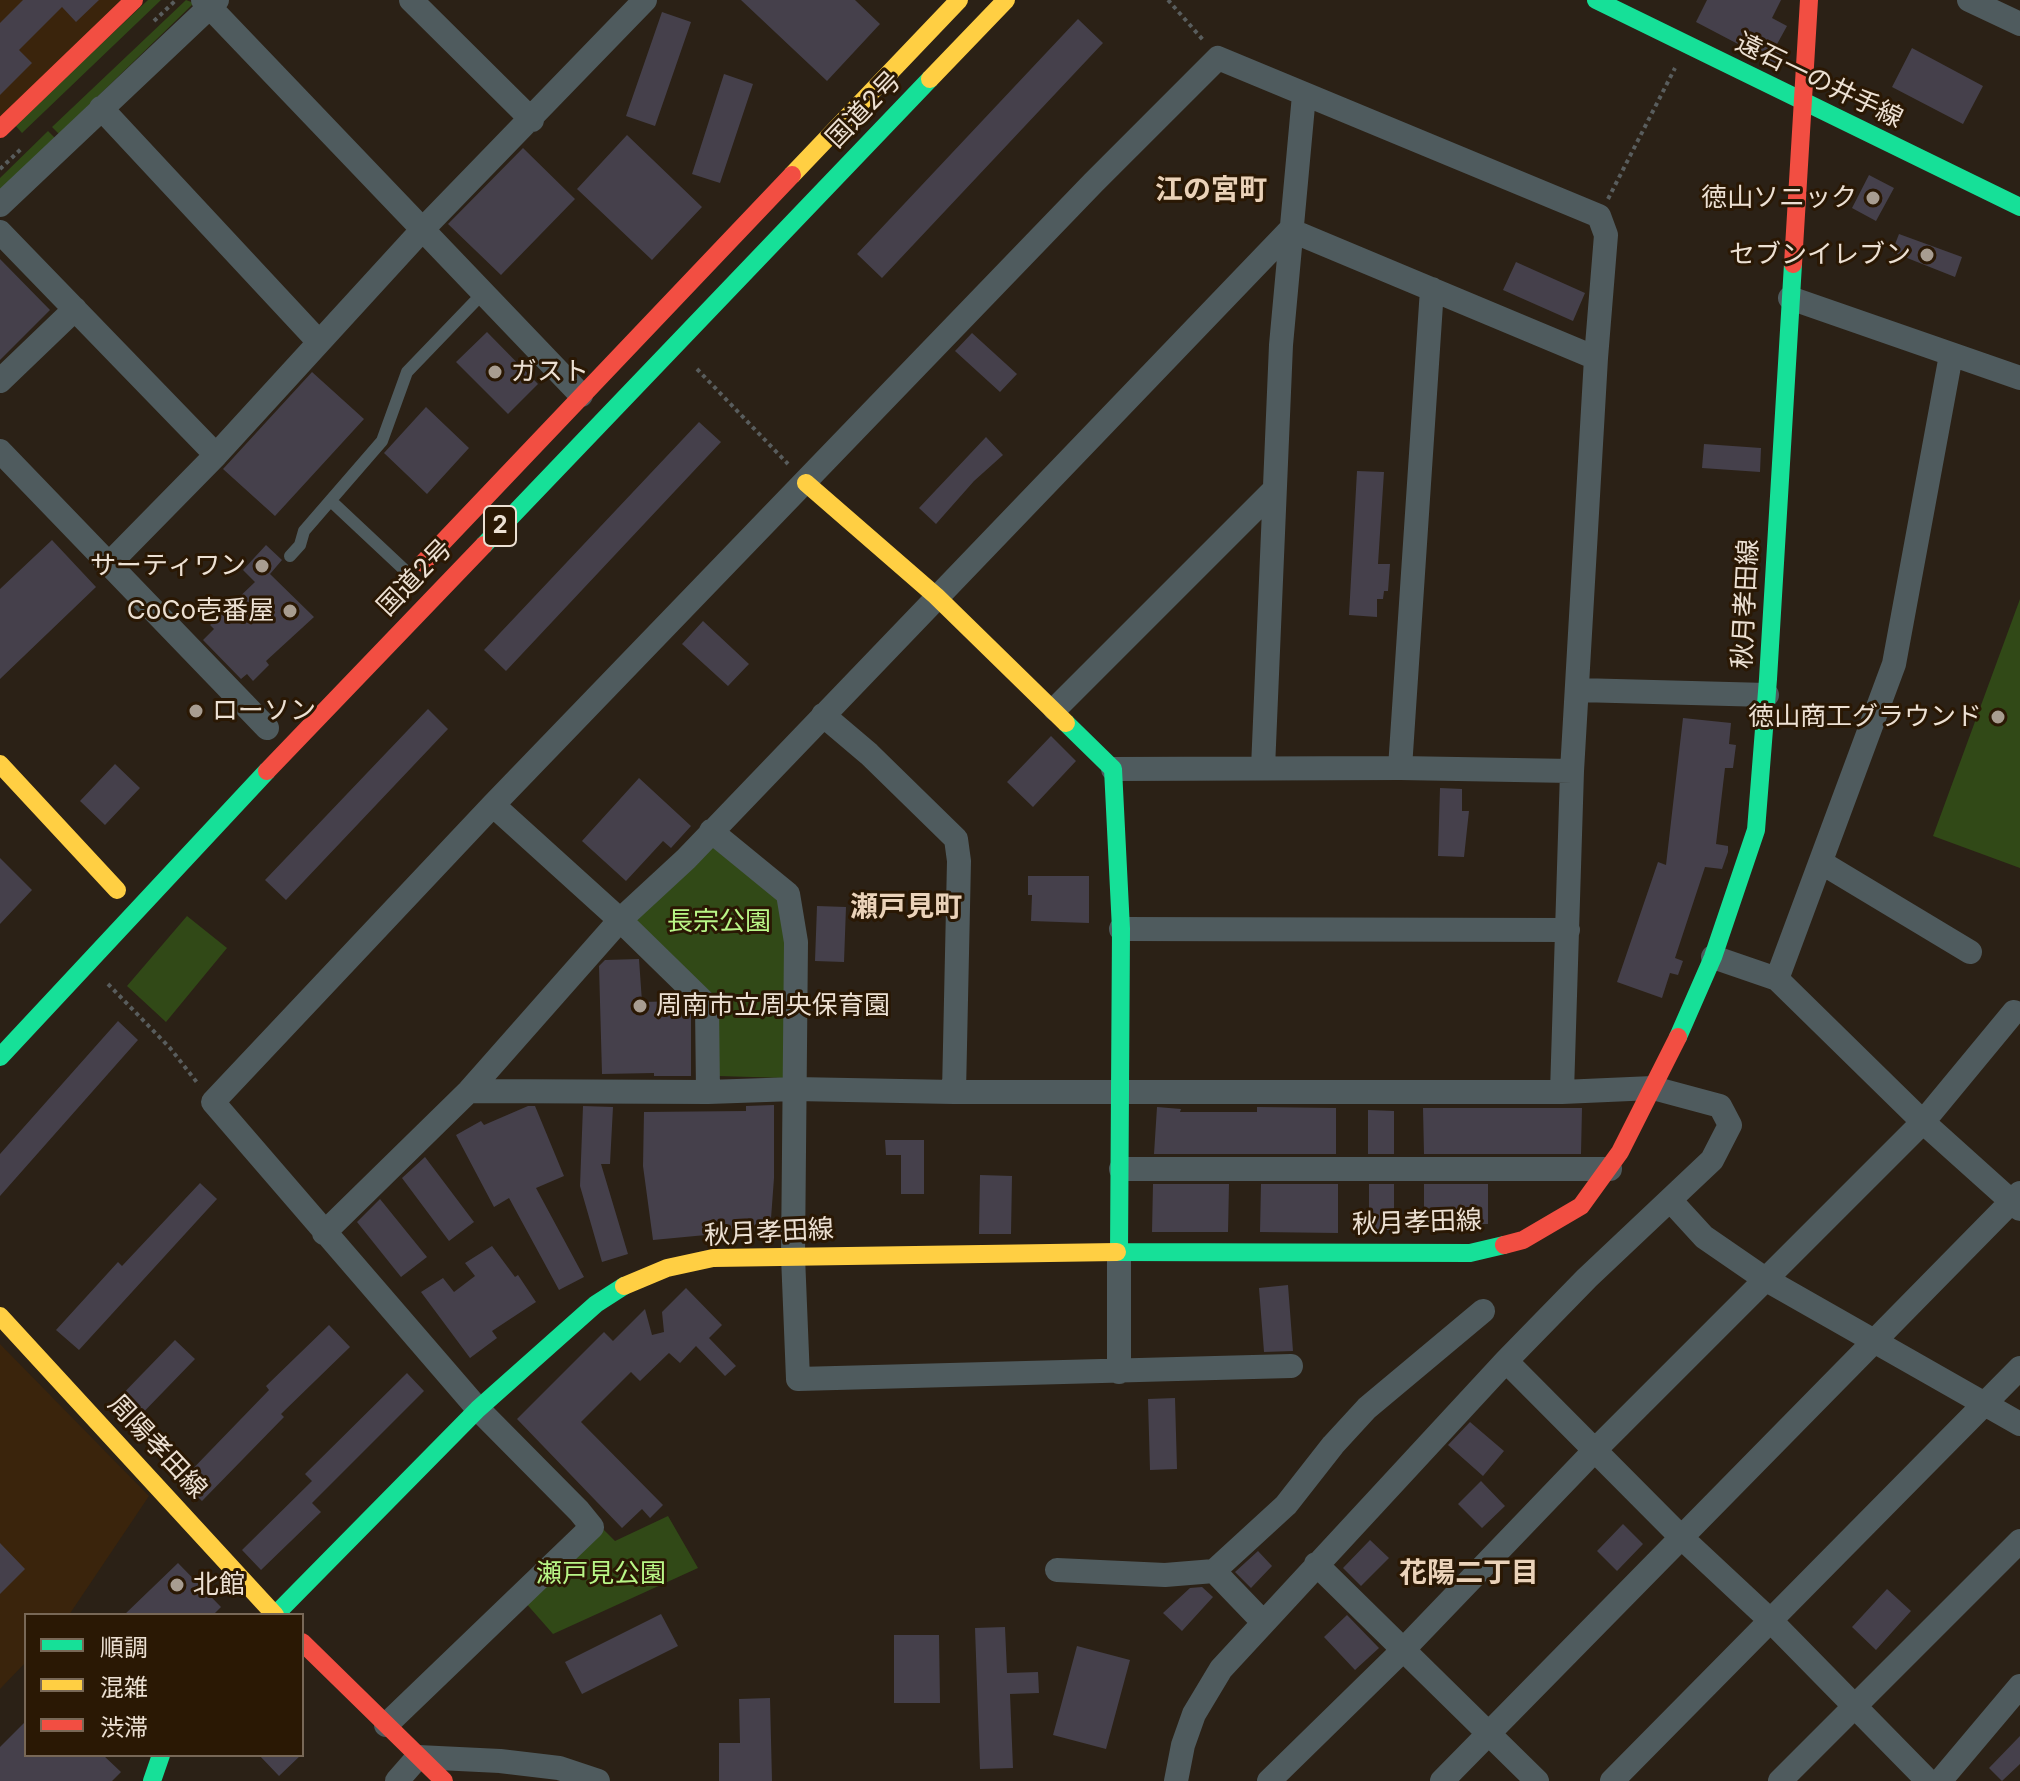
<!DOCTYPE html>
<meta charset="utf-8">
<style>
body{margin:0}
#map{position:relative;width:2020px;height:1781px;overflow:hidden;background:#2b2116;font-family:Inter,"Noto Sans JP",sans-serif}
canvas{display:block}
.legend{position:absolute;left:24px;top:1613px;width:280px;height:144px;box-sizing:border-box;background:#2a1804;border:2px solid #786857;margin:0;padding:10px 14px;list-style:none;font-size:24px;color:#ece0d3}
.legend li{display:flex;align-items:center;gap:16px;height:40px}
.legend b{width:40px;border:2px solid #786857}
</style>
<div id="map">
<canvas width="2020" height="1781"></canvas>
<ul class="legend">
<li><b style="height:10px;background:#16e098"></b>順調</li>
<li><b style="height:10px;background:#ffcf43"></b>混雑</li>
<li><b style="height:10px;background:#f24e42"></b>渋滞</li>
</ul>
</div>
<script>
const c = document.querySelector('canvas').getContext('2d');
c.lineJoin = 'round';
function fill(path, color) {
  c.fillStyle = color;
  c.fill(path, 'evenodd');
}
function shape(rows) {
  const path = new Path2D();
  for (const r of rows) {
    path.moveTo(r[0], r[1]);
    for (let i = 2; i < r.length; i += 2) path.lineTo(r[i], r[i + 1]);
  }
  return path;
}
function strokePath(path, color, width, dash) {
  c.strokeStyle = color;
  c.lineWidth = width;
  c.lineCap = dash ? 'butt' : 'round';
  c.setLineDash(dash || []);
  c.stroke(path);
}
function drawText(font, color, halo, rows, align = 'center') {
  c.font = font + ' Inter,"Noto Sans JP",sans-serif';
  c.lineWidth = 6;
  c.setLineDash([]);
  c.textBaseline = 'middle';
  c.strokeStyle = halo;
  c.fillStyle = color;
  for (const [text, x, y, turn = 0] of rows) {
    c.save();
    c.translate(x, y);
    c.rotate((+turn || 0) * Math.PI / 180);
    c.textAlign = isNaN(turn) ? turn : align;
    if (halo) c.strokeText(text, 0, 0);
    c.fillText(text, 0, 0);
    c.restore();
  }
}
const built = shape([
 [0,0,121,0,0,120],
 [0,1344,149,1496,69,1615,26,1615,26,1662,0,1689]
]);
const green = shape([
 [148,0,161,0,22,133,15,125],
 [186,0,194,3,59,134,52,127],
 [48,131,55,138,0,191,0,178],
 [2020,599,2020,868,1933,836],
 [716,844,780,896,787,930,786,1078,718,1076,719,1008,634,920],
 [187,916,227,948,166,1022,127,986],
 [668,1516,698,1568,553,1634,524,1601,600,1526,615,1541]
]);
const building = shape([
 [23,0,99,0,76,22,62,7,19,50,32,63,0,95,0,23],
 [741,0,855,0,880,24,827,81],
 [1707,0,1781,0,1772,18,1787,26,1776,46,1784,50,1776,64,1696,22],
 [662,12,691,22,655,126,626,116],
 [1078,19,1103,43,882,278,857,254],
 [1912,48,1983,86,1963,124,1892,87],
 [724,74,753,84,720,183,692,174],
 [627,135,702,207,652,260,577,189],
 [523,148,575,199,501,275,448,224],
 [1869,175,1894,188,1876,221,1852,208],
 [1899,234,1962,257,1955,277,1892,252],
 [0,259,50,310,0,360],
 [1516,262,1585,293,1573,321,1503,290],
 [487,332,538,384,508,414,456,362],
 [972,333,1017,374,1000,392,955,351],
 [312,372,364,419,275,516,223,469],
 [426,407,469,448,427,494,384,453],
 [699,422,721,442,506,671,484,650],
 [986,437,1003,455,974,481,936,524,919,508],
 [1704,444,1761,448,1760,472,1702,468],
 [1357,471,1384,472,1378,564,1390,564,1388,591,1384,591,1383,599,1377,599,1377,617,1349,615],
 [52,540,96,587,0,679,0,589],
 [266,545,282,560,270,574,314,617,266,661,269,665,253,681,247,674,241,679,203,640,214,629,210,625,255,582,243,570],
 [703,621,749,664,728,686,682,644],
 [428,709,448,729,286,900,265,880],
 [1683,718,1731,723,1729,744,1736,745,1733,768,1725,768,1716,844,1728,846,1728,852,1722,869,1705,867,1675,958,1683,961,1678,975,1670,973,1662,998,1617,982,1658,862,1666,865],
 [1051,736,1076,761,1033,807,1007,782],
 [115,764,140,788,105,825,80,801],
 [639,778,691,826,671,848,663,841,626,881,582,841],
 [1440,788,1462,789,1462,811,1469,811,1464,857,1438,856],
 [0,858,32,890,0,924],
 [1028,876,1089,876,1089,923,1031,921,1032,895,1028,895],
 [817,906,846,907,844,962,815,961],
 [639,959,642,1002,682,1001,691,1010,691,1076,654,1076,654,1073,602,1074,599,966,605,960],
 [118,1021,138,1040,0,1196,0,1154],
 [774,1105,774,1178,770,1232,727,1228,727,1233,653,1240,643,1166,644,1112,746,1111,746,1106],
 [528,1106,535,1106,564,1176,536,1188,584,1277,559,1290,509,1198,494,1207,456,1135,481,1121,484,1125],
 [583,1106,613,1107,610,1164,601,1164,628,1254,602,1262,580,1186],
 [1157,1107,1181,1109,1180,1112,1257,1112,1257,1107,1336,1108,1336,1154,1154,1154],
 [1423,1108,1582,1108,1581,1154,1424,1154],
 [1368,1110,1394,1111,1394,1154,1368,1154],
 [885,1140,924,1140,924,1194,901,1194,901,1155,886,1155],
 [425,1157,474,1222,449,1241,402,1178],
 [980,1175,1012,1176,1011,1234,979,1234],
 [200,1183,217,1199,79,1350,56,1330,118,1262,122,1266],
 [1153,1184,1229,1184,1228,1232,1152,1232],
 [1261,1184,1338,1184,1338,1233,1260,1232],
 [1369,1184,1394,1184,1394,1230,1369,1230],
 [1424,1184,1488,1184,1488,1224,1446,1224,1446,1229,1424,1229],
 [380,1199,427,1257,401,1277,357,1222],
 [492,1246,515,1277,518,1275,536,1302,492,1331,497,1338,470,1358,421,1292,443,1278,454,1292,475,1276,465,1263],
 [1288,1285,1293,1351,1264,1352,1259,1288],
 [686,1288,722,1325,709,1338,736,1366,725,1376,696,1346,680,1363,669,1353,640,1381,631,1372,581,1422,663,1505,650,1518,642,1509,622,1528,517,1419,604,1332,613,1341,645,1309,652,1335,664,1332,662,1312],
 [329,1325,350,1347,281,1414,284,1417,202,1501,181,1481,269,1390,266,1386],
 [175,1340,195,1359,132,1424,113,1404],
 [407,1373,424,1391,312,1503,321,1512,261,1570,242,1550,312,1481,305,1474],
 [1175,1398,1177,1469,1150,1470,1148,1399],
 [1470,1422,1504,1451,1483,1476,1448,1445],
 [1481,1481,1505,1506,1482,1528,1458,1504],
 [1623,1524,1643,1544,1617,1571,1597,1551],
 [1370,1540,1389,1558,1361,1586,1343,1568],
 [0,1543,25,1569,0,1594],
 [1258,1551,1272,1566,1251,1588,1235,1572],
 [178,1563,221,1607,213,1615,124,1615],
 [1202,1587,1213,1597,1182,1631,1163,1613,1190,1588],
 [1887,1589,1911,1611,1876,1650,1852,1627],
 [661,1614,678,1646,582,1694,565,1662],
 [1347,1615,1379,1648,1355,1670,1324,1637],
 [1005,1627,1007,1673,1038,1672,1039,1693,1010,1694,1013,1768,980,1769,975,1628],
 [894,1635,939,1635,940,1703,894,1703],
 [1077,1646,1130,1660,1106,1749,1053,1735],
 [770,1698,772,1781,719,1781,719,1743,740,1743,739,1699],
 [26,1721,26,1755,103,1755,121,1772,112,1781,0,1781,0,1747],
 [2020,1736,2020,1764,2002,1781,1989,1768],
 [259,1755,301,1755,279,1776]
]);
const path = shape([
 [1168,0,1204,41],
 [154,21,176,0],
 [0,169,21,149],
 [1608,199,1675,68],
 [697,369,788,464],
 [108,984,170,1048,199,1085]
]);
const lane = shape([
 [331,501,411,576],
 [290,556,300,545,304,531,382,441,407,372,483,293]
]);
const street = shape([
 [203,0,581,395],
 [411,0,532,120],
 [1969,0,2020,24],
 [101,108,319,342],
 [0,205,217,0],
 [1290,230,1596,358],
 [0,232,216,455],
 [1790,298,2020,378],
 [0,381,75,309],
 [0,451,267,728],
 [108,565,216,455,422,230,645,0],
 [1578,690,1767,695],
 [1055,709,1274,490],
 [823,715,869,754,956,839,959,861,954,1092],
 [1263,768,1281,345,1304,95],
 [1400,768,1432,289],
 [1113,769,1400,768,1572,771],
 [493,805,620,920,707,1005,708,1092],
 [711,831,788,894,796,942,793,1256,798,1379,1291,1366],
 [1822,863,1970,952],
 [1121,929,1568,930],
 [1713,957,1777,979,1923,1122,2020,1209],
 [1777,979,1894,664,1951,355],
 [469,1091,708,1092,795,1089,954,1092,1562,1092,1653,1088,1720,1106,1730,1125,1712,1160,1587,1278,1506,1361,1221,1669,1194,1714,1183,1745,1176,1781],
 [1121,1169,1610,1169],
 [1671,1201,1704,1237,1765,1279,2020,1424],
 [324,1233,469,1091,620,920,686,859,1290,230],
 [1119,1252,1119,1372],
 [1506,1361,1682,1538,1771,1621,1928,1781],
 [1316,1564,1537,1781],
 [1057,1570,1165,1575,1214,1571,1263,1622],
 [1214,1571,1286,1505,1333,1445,1367,1408,1483,1311],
 [386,1725,592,1527,579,1511,478,1409,213,1102,493,805,1093,183,1218,58,1599,216,1606,235,1596,358,1572,771,1562,1092],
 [397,1781,418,1757,500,1761,559,1768,598,1781],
 [1269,1781,1403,1650,1596,1449,1923,1122,2014,1012],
 [1442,1781,2020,1193],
 [1612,1781,2020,1368],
 [1780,1781,2020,1541],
 [1940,1781,2020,1686]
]);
const fast = shape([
 [1596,0,2020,207],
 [484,545,930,79],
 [1066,723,1113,769,1121,929,1119,1252],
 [1678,1037,1713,957,1756,830,1768,679,1793,264],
 [0,1057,267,771],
 [1117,1252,1470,1253,1504,1245],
 [275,1615,478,1409,596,1304,624,1286],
 [152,1781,161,1755]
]);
const slow = shape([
 [930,79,1006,0],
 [792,175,959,0],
 [806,483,936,596,1066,723],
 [0,764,117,890],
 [624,1286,667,1268,713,1258,1117,1252],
 [0,1316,275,1615]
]);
const jam = shape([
 [0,129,134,0],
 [1793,264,1809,0],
 [423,563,792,175],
 [267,771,484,545],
 [1504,1245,1523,1240,1581,1206,1620,1152,1678,1037],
 [302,1642,444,1781]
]);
const markers = [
 [1873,198,8,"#a89d91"],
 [1927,255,8,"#a89d91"],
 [495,372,8,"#a89d91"],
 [262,566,8,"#a89d91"],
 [290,611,8,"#a89d91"],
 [196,711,8,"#a89d91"],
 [1998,717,8,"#a89d91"],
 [640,1006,8,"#a89d91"],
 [177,1585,8,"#a89d91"]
];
const shields = [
 [500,526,32]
];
const shieldNames = [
 ["2",500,526]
];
const streetNames = [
 ["遠石一の井手線",1819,81,26],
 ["国道2号",864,110,-46],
 ["国道2号",415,578,-46],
 ["秋月孝田線",1746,604,-87],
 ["秋月孝田線",1417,1223,-2],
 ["秋月孝田線",769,1233,-3],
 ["周陽孝田線",157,1447,47]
];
const poiNames = [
 ["徳山ソニック",1857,198],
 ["セブンイレブン",1911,255],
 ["ガスト",511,372,"left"],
 ["サーティワン",246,566],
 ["CoCo壱番屋",274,611],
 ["ローソン",212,711,"left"],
 ["徳山商工グラウンド",1982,717],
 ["周南市立周央保育園",656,1006,"left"],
 ["北館",193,1585,"left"]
];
const parkNames = [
 ["長宗公園",719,922],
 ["瀬戸見公園",601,1574]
];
const neighbourhoodNames = [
 ["江の宮町",1211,191],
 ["瀬戸見町",906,908],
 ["花陽二丁目",1469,1574]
];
fill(built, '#3a240c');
fill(green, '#314917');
fill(building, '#45404b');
strokePath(path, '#595d5d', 4, [4, 4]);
strokePath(lane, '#4f5b5e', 12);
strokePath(street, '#4f5b5e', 24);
strokePath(fast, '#16e098', 18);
strokePath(slow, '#ffcf43', 18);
strokePath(jam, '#f24e42', 18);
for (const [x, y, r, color] of markers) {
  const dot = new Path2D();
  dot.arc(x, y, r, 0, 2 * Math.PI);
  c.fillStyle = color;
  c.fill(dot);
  strokePath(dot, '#2a1804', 3);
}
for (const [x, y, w] of shields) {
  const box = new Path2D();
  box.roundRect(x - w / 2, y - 20, w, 40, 6);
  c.fillStyle = '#2a1804';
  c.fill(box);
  strokePath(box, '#ece0d3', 2);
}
drawText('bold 24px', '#ece0d3', null, shieldNames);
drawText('26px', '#ece0d3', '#2a1804', streetNames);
drawText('26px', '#ece0d3', '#2a1804', poiNames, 'right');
drawText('26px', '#b9f687', '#2a1804', parkNames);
drawText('bold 28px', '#ead2b9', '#2a1804', neighbourhoodNames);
</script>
